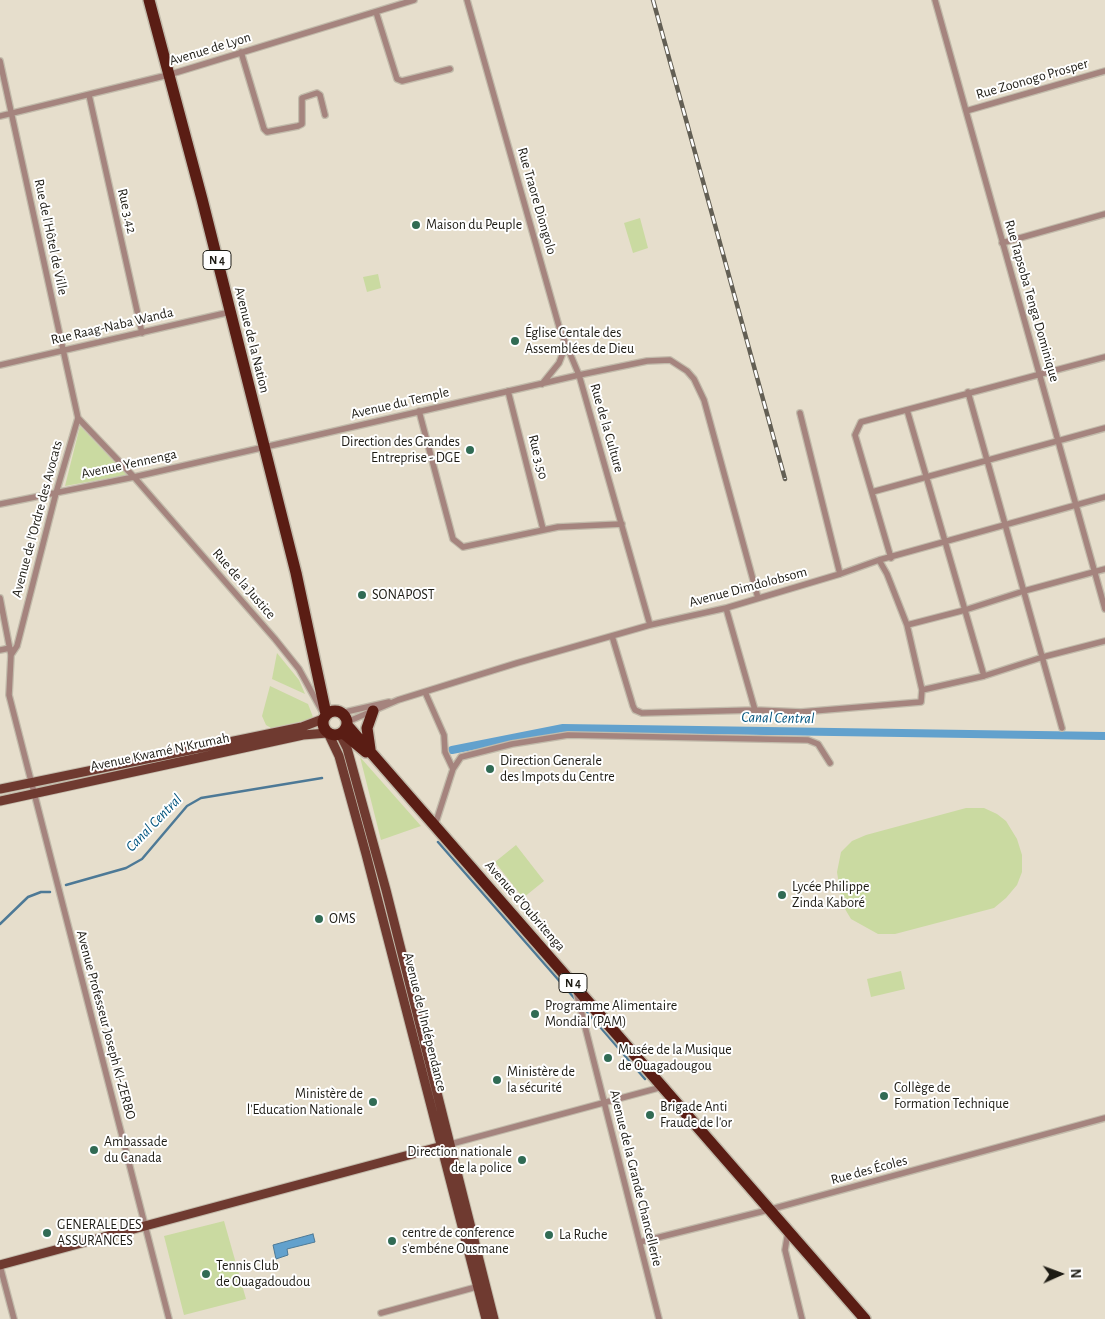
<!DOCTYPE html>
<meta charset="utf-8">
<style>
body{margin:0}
#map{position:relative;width:1105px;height:1319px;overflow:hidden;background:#e6decc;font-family:"Alegreya Sans",sans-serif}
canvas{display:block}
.north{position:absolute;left:1035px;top:1249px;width:50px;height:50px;-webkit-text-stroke:4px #fff;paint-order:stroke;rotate:88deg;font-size:14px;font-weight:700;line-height:20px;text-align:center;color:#1d1b14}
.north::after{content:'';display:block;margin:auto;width:18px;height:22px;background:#1d1b14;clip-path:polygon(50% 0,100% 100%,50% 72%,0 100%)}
</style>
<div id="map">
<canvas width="1105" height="1319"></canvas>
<div class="north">N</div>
</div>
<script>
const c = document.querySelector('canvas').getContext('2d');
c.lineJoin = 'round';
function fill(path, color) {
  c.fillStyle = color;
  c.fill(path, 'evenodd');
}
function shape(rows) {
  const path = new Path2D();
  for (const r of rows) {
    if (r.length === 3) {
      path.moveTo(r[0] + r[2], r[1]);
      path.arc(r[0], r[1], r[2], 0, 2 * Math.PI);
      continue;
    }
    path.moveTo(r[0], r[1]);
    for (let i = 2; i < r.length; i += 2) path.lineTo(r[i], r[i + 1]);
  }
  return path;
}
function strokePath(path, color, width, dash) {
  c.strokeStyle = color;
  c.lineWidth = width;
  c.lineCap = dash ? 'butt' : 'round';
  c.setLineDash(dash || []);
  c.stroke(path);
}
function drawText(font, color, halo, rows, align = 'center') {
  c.font = font + ' "Alegreya Sans",sans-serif';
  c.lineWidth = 4;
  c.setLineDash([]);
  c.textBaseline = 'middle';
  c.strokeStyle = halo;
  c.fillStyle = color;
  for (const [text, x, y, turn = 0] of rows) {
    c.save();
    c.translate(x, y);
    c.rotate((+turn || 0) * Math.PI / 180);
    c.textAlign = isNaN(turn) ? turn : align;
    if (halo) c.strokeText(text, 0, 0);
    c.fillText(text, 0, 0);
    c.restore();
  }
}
const green = shape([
 [640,218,648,248,633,253,624,223],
 [378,274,381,288,367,292,363,277],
 [80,426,127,475,65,486],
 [277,653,299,680,305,694,272,679],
 [270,686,308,704,313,717,303,721,271,728,266,725,262,716],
 [360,757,421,826,381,840],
 [966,808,984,808,997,814,1006,821,1017,839,1022,855,1022,872,1017,885,1006,898,994,908,895,934,878,934,851,919,842,904,837,872,841,852,852,841,866,835],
 [516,845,544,881,523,898,495,862],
 [901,971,905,989,871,997,867,979],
 [224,1221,246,1299,184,1315,164,1236]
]);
const water = shape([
 [313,1234,315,1242,287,1249,288,1255,276,1259,273,1245,313,1234]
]);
const stream = shape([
 [438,842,576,1000],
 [66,885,126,868,142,859,187,806,201,798,322,778],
 [0,924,28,897,41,892,50,892],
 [582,1006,645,1079]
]);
const canal = shape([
 [452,750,563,728,1105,736]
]);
const street = shape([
 [467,0,560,330,579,375,650,625],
 [935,0,1105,609],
 [376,12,397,79,402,81,450,69],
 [241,52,264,129,267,132,298,126,302,124,302,98,317,93,320,95,325,115],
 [0,61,78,418,56,493,17,646,11,655],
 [89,95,142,333],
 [966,111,1105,71],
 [0,116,168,75,414,0],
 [1002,243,1105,214],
 [0,365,230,312],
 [542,384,559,363,566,345],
 [508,391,543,529],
 [968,392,1062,728],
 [907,410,984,676],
 [419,411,453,539,463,547,558,527,622,524],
 [800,413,840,574],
 [78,418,134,477,275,639,299,669,322,711],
 [872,492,1105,428],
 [0,504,134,477,579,375,647,361,670,360,687,371,694,379,704,400,758,598],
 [891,558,855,435,861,422,1105,357],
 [0,598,11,655,9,695,169,1319],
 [726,608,755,710],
 [907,625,965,610,1024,591,1105,569],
 [612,636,633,706,635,710,642,713,755,710,801,712,921,702,922,690,907,625,887,574,879,560],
 [0,650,10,648],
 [922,690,984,676,1043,657,1105,641],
 [425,692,444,735,445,752,453,769,435,825],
 [341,713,389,702],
 [347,722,398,700,517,663,650,625,726,608,840,574,879,560,1105,497],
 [453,769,461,757,512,744,568,735,808,740,818,744,830,763],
 [576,991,659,1319],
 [451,1144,662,1087],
 [788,1232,785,1250,802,1319],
 [640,1242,768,1210,1105,1118],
 [0,1266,14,1319],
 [381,1313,480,1286]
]);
const primary = shape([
 [340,734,347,748,386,890,494,1319],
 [329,735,339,756,366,854,486,1319],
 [0,789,302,727,323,719],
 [0,801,303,735,327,733],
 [0,1265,446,1145]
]);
const highway = shape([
 [149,0,202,199,296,573,326,714],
 [335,723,12],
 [347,725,865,1319],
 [343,733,366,752],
 [370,749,367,728,373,711]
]);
const rail = shape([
 [653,0,785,479]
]);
const markers = [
 [416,225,5,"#316b54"],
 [515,341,5,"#316b54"],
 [470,450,5,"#316b54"],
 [362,595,5,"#316b54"],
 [490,769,5,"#316b54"],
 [782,895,5,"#316b54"],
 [319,919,5,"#316b54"],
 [535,1014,5,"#316b54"],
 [608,1058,5,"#316b54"],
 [497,1080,5,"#316b54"],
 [884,1096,5,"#316b54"],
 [373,1102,5,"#316b54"],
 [650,1115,5,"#316b54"],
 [94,1150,5,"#316b54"],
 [522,1160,5,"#316b54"],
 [47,1233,5,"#316b54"],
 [549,1235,5,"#316b54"],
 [392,1241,5,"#316b54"],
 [206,1274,5,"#316b54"]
];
const shields = [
 [217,260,28],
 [573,983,28]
];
const shieldNames = [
 ["N 4",217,260],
 ["N 4",573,983]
];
const streetNames = [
 ["Avenue de Lyon",210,49,-17],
 ["Rue Zoonogo Prosper",1032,79,-16],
 ["Rue Traore Diongolo",537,201,74],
 ["Rue 3.42",127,211,77],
 ["Rue de l'Hôtel de Ville",51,237,78],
 ["Rue Tapsoba Tenga Dominique",1032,301,74],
 ["Rue Raag-Naba Wanda",112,326,-13],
 ["Avenue de la Nation",252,340,76],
 ["Avenue du Temple",400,403,-13],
 ["Rue de la Culture",607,428,74],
 ["Rue 3.50",538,457,76],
 ["Avenue Yennenga",129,464,-12],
 ["Avenue de l'Ordre des Avocats",37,519,-75],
 ["Rue de la Justice",244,584,49],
 ["Avenue Dimdolobsom",748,587,-15],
 ["Avenue Kwamé N'Krumah",160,752,-12],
 ["Avenue d'Oubritenga",525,906,49],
 ["Avenue de l'Indépendance",425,1022,76],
 ["Avenue Professeur Joseph KI-ZERBO",106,1025,75],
 ["Rue des Écoles",869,1170,-15],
 ["Avenue de la Grande Chancellerie",636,1178,76]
];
const poiNames = [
 ["Maison du Peuple",426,225],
 ["Église Centale des",525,333],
 ["Assemblées de Dieu",525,349],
 ["Direction des Grandes",460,442,"right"],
 ["Entreprise - DGE",460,458,"right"],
 ["SONAPOST",372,595],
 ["Direction Generale",500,761],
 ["des Impots du Centre",500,777],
 ["Lycée Philippe",792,887],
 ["Zinda Kaboré",792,903],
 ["OMS",329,919],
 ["Programme Alimentaire",545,1006],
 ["Mondial (PAM)",545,1022],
 ["Musée de la Musique",618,1050],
 ["de Ouagadougou",618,1066],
 ["Ministère de",507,1072],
 ["la sécurité",507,1088],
 ["Collège de",894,1088],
 ["Formation Technique",894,1104],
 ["Ministère de",363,1094,"right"],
 ["l'Education Nationale",363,1110,"right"],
 ["Brigade Anti",660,1107],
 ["Fraude de l'or",660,1123],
 ["Ambassade",104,1142],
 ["du Canada",104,1158],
 ["Direction nationale",512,1152,"right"],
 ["de la police",512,1168,"right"],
 ["GENERALE DES",57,1225],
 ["ASSURANCES",57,1241],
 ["centre de conference",402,1233],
 ["s'embéne Ousmane",402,1249],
 ["La Ruche",559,1235],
 ["Tennis Club",216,1266],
 ["de Ouagadoudou",216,1282]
];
const waterNames = [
 ["Canal Central",778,718,1],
 ["Canal Central",154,823,-46]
];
fill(green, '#cadaa1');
fill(water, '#62a1cd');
strokePath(water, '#4d7996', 1);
strokePath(stream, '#4d7996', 2.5);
strokePath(canal, '#62a1cd', 8);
strokePath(street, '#c2bbab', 8);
strokePath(primary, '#c2bbab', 11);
strokePath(highway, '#c2bbab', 14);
strokePath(street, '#a5847e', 5.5);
strokePath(primary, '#6f3a30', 9);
strokePath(highway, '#5a1d14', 11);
strokePath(rail, '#635f54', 4.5);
strokePath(rail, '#fff', 2.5, [8]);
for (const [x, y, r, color] of markers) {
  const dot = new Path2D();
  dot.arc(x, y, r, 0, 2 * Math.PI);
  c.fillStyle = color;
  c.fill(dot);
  strokePath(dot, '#fff', 2);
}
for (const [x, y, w] of shields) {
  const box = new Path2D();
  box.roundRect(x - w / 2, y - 9.5, w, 19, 4);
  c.fillStyle = '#fff';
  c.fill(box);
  strokePath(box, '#1d1b14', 1);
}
drawText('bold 12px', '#1d1b14', null, shieldNames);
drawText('14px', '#1d1b14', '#fff', streetNames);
drawText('14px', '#1d1b14', '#fff', poiNames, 'left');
drawText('italic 15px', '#01547e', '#fff', waterNames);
</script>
